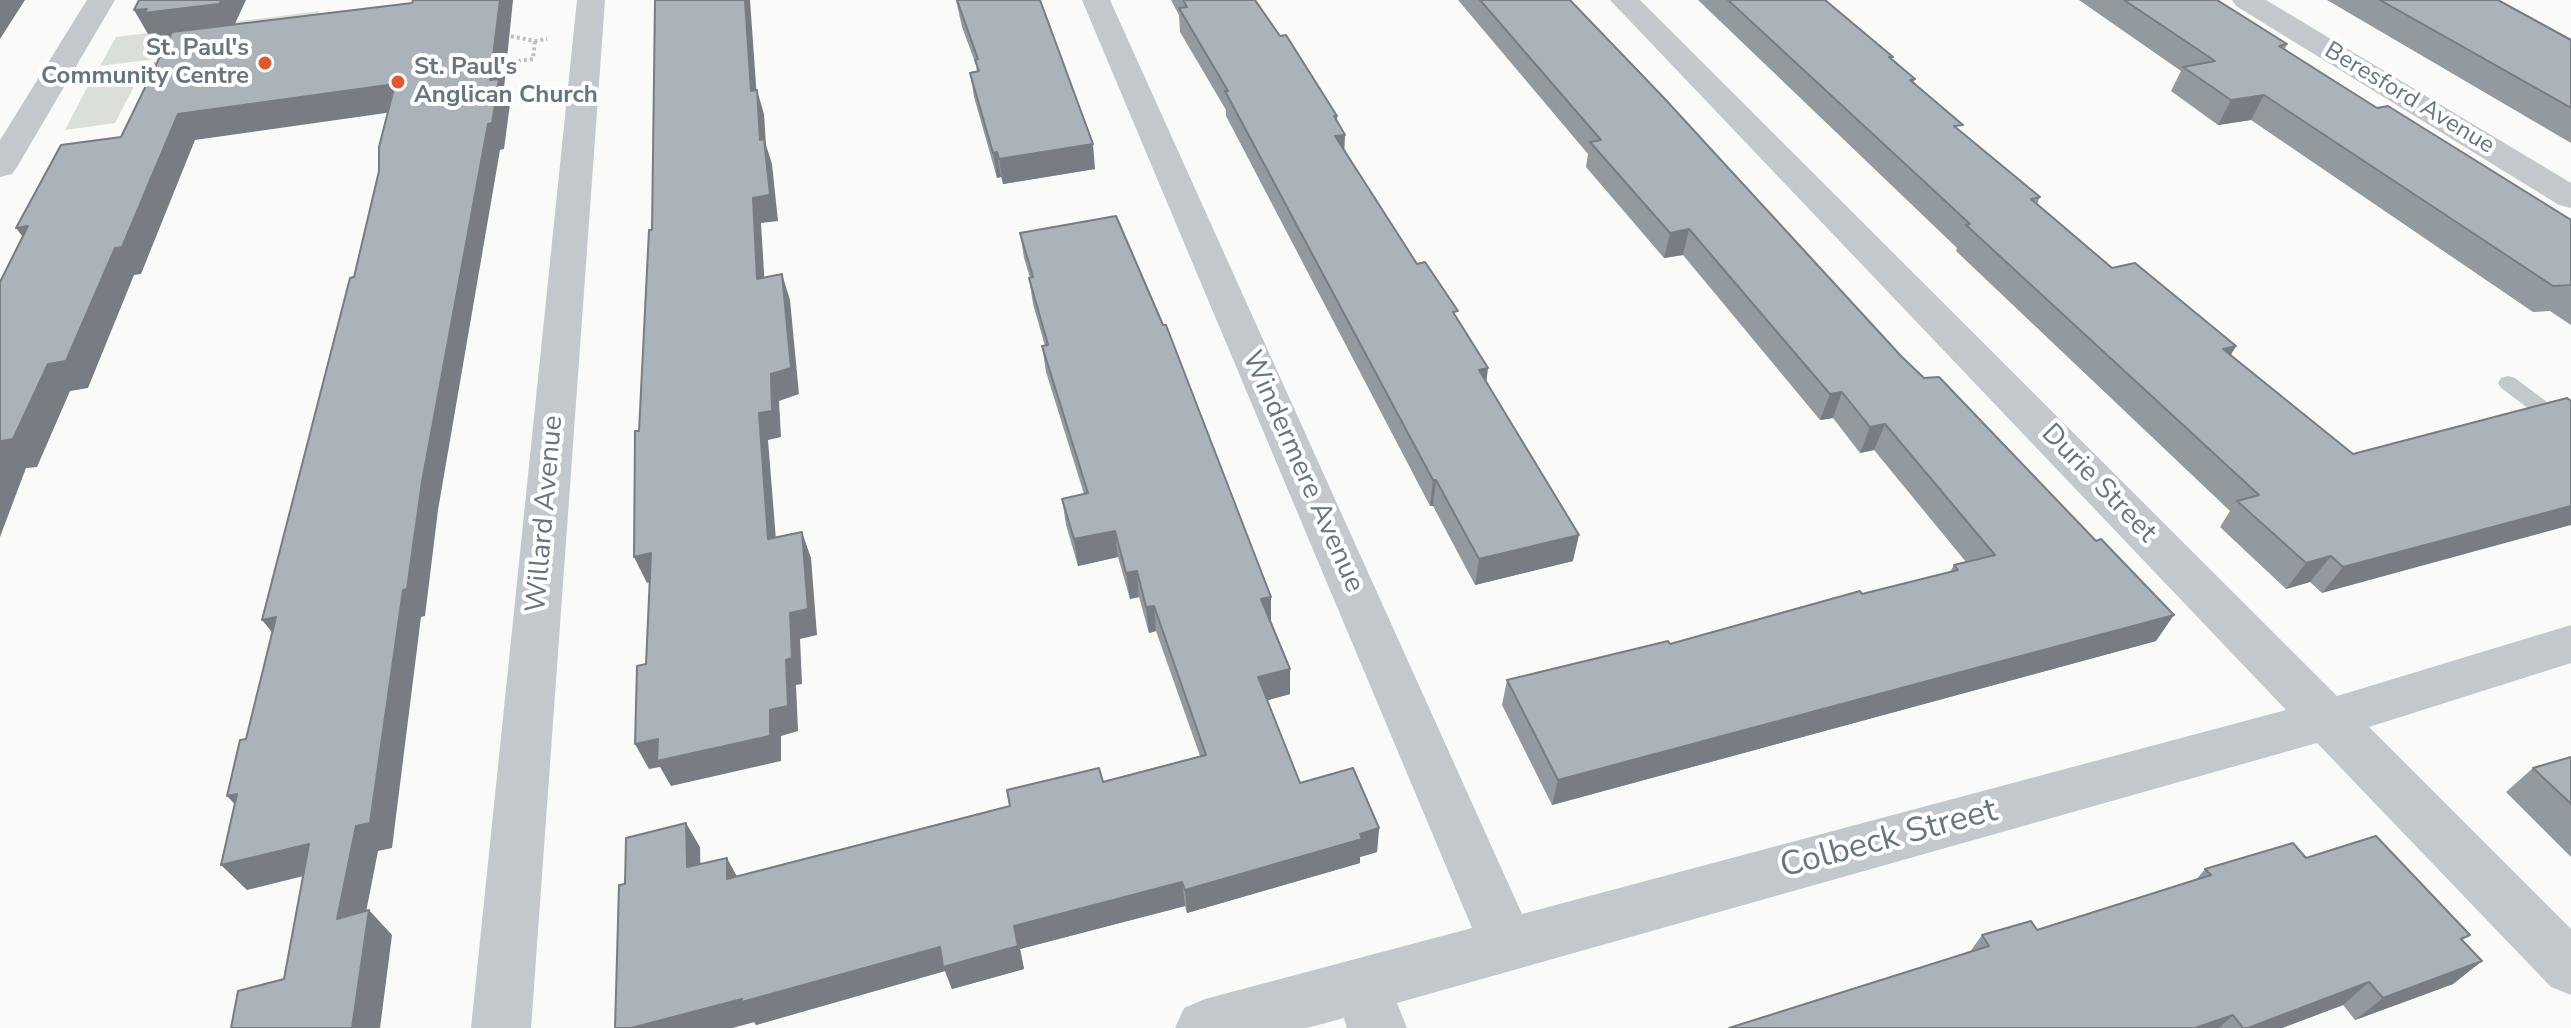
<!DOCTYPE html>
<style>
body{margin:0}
canvas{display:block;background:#fafaf8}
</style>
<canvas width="2571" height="1028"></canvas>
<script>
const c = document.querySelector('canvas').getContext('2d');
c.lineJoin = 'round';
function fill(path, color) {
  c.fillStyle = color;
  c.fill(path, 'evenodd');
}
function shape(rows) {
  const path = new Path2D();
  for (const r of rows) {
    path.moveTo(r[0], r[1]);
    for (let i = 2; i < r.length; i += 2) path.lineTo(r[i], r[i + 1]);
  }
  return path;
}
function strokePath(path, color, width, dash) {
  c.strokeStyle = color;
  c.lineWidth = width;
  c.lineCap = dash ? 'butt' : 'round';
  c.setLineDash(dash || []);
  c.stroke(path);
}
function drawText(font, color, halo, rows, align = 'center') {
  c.font = font + ' "Nunito Sans",sans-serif';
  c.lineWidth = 8;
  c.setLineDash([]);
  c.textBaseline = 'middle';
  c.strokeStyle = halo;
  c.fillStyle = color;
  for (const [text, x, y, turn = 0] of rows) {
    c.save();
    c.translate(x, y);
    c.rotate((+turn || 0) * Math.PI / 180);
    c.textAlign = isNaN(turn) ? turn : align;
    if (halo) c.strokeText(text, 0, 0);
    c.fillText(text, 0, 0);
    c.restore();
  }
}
const green = shape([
 [319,11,310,40,100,66,116,37],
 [140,75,115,123,65,130,90,82]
]);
const path = shape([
 [505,35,535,41,547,39],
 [506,63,533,59,535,41],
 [101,81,151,74,158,59,165,58]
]);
const service = shape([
 [2508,376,2515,378,2571,420,2571,437,2564,435,2501,388,2498,383,2501,378,2508,376]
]);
const minor = shape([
 [87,0,115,0,17,167,12,174,0,177,0,140,87,0],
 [577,0,605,0,531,1028,471,1028,577,0],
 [1082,0,1110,0,1522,914,2286,710,1610,0,1640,0,2337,696,2571,625,2571,663,2369,727,2571,929,2571,995,2551,987,2317,743,1397,1003,1407,1028,1347,1028,1344,1018,1307,1028,1175,1028,1184,1008,1205,999,1472,928,1082,0],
 [2232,0,2266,0,2571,183,2571,208,2559,205,2236,6,2232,0]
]);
const wall = shape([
 [956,0,1040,0,1095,169,1003,184,1001,177,997,178,974,97,970,73,977,72,976,65,962,27],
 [1171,0,1255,0,1337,116,1336,121,1344,150,1417,264,1457,319,1486,383,1573,561,1475,585,1433,506,1430,506,1226,116,1226,110,1180,32,1179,15],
 [1458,0,1570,0,2156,641,1552,805,1502,705,1507,680,1670,644,1950,572,1954,565,1966,562,1874,450,1860,453,1833,418,1820,420,1683,255,1664,258,1586,167,1588,154],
 [1698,0,1825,0,1915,79,1914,82,1960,131,2040,197,2037,204,2112,268,2236,346,2231,355,2353,454,2567,398,2322,593,2310,582,2286,589,2220,527,2230,511,1956,251,1957,248],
 [2079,0,2217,0,2287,44,2285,49,2377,108,2571,220,2571,325,2550,311,2533,312,2251,120,2218,125,2171,91,2181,71],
 [2327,0,2498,0,2571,40,2571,143],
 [1020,233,1271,623,1290,669,1290,694,1267,700,1300,783,1379,828,1377,852,1360,857,1360,863,1187,913,1185,906,1020,949,1024,969,952,989,945,971,756,1025,754,1022,732,1028,615,1028,625,884,700,847,700,864,737,877,1200,756,1156,631,1149,633,1139,597,1130,599,1118,557,1078,566,1066,525,1062,499,1084,494,1046,372,1042,346,1045,346,1033,304,1029,278,1030,278,1024,258],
 [2571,757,2571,857,2506,792,2533,768],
 [2306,858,2463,941,2482,961,2453,984,2355,1020,2343,1005,2282,1028,1729,1028,1969,953,1982,935,2037,930,2195,881,2205,869]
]);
const shadedWall = shape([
 [0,0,25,0,0,39],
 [222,0,246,0,233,28,159,37,156,33,148,34,134,10],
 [500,0,513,0,504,88,510,104,504,149,500,150,438,510,425,616,421,617,392,848,378,851,360,943,337,919,403,590],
 [745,0,750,0,758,113,757,90,764,114,766,145,772,164,778,221,761,223,766,305,757,279,753,198,760,140,751,91],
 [395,84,407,110,195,140,141,274,134,275,88,388,70,391,37,467,26,468,0,537,0,446,2,441,115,248,178,114],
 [2264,95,2251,120,2218,125,2231,100],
 [1334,116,1337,116,1336,136,1345,135,1344,159,1335,161],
 [1093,144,1095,169,1003,184,999,159],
 [997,152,1001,177,997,178,993,153],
 [28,226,36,254,16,228],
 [1689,229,1683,255,1664,258,1670,233],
 [782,274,790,300,799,394,779,401,781,437,768,440,778,565,768,539,759,413,771,374],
 [2236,346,2220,372,2223,349],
 [1488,368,1485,394,1479,370],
 [1842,392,1833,418,1820,420,1830,394],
 [1885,424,1874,450,1860,453,1870,427],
 [1433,480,1436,480,1433,506,1430,506],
 [2571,506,2571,525,2322,593,2343,567],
 [1115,531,1118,557,1078,566,1074,539],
 [802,532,811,558,817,635,800,639,802,684,796,685,798,731,781,736,781,761,671,786,660,767,649,769,635,744,770,710,786,660,790,613],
 [1579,535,1573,561,1475,585,1479,559],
 [651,553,663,579,647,583,634,557],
 [2331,556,2310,582,2286,589,2306,563],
 [1137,571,1139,597,1130,599,1126,573],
 [1271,597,1271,623,1261,599],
 [1154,606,1156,631,1149,633,1146,607],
 [2174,615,2156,641,1552,805,1558,780],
 [276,617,284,647,262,620],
 [1290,669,1290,694,1258,703,1258,677],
 [237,794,252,822,227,796],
 [686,823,700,847,701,891,687,867],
 [1379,828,1377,852,1360,857,1360,863,1187,913,1185,890],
 [309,844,332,869,247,890,221,865],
 [727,858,740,882,727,879],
 [1182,882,1185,906,1020,949,1024,969,952,989,945,971,756,1025,754,1022,732,1028,631,1028],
 [369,910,392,935,380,1028,352,1028],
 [2482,961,2453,984,2355,1020,2383,998],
 [2369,982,2343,1005,2282,1028,2248,1028],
 [2233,1015,2219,1028,2195,1028]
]);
const building = shape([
 [139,0,222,0,219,4,144,13,147,9,134,10,139,0],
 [413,0,500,0,490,80,499,79,492,123,488,124,422,482,407,589,403,590,370,823,356,826,337,919,369,910,352,1028,231,1028,238,991,284,979,309,844,221,865,237,794,227,796,240,740,246,739,276,617,262,620,350,278,354,277,379,171,379,147,395,84,178,114,122,247,115,248,66,361,48,364,13,439,2,441,0,446,0,282,28,226,16,228,61,145,121,137,172,32,412,3,413,0],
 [655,0,745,0,751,91,757,90,760,140,764,139,770,195,753,198,757,279,782,274,791,368,771,374,772,411,759,413,768,539,802,532,808,609,790,613,792,658,786,660,788,706,770,710,770,736,657,761,658,739,635,744,637,666,646,664,651,553,634,557,635,431,639,431,649,230,652,230,655,0],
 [957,0,1040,0,1093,144,999,159,997,152,993,153,970,73,979,71,975,60,978,59,957,0],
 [1183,0,1255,0,1280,36,1286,35,1337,116,1334,116,1345,135,1335,136,1417,264,1425,262,1458,311,1453,312,1488,368,1479,370,1579,535,1479,559,1436,480,1433,480,1225,91,1228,91,1179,8,1187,7,1183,0],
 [1480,0,1570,0,1664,98,1901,356,1924,378,1939,377,2096,541,2101,539,2174,615,1558,780,1507,680,1668,641,1670,644,1860,591,1862,594,1958,570,1954,565,1995,555,1885,424,1870,427,1842,392,1830,394,1689,229,1670,233,1590,142,1601,140,1480,0],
 [1728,0,1825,0,1893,57,1889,57,1915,79,1910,80,1963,125,1954,126,2040,197,2031,199,2112,268,2135,263,2236,346,2223,349,2353,454,2567,398,2571,401,2571,506,2343,567,2331,556,2306,563,2237,501,2259,495,1966,225,1970,224,1728,0],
 [2124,0,2217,0,2287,44,2279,46,2377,108,2388,106,2571,220,2571,285,2553,286,2264,95,2231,100,2183,67,2215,61,2124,0],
 [2380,0,2498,0,2571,40,2571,108,2380,0],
 [1116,216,1163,325,1166,325,1271,597,1261,599,1290,669,1258,677,1300,783,1353,768,1379,828,1360,834,1362,839,1185,890,1182,882,1014,926,1018,946,943,967,940,947,742,1002,742,999,631,1028,615,1028,619,885,625,884,626,838,686,823,687,867,727,858,727,879,1010,806,1007,790,1099,768,1103,782,1206,755,1154,606,1146,607,1137,571,1126,573,1115,531,1074,539,1062,499,1088,493,1042,346,1048,345,1029,278,1033,277,1020,233,1116,216],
 [2571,757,2571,804,2533,768,2571,757],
 [2376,836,2470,935,2461,939,2482,961,2383,998,2369,982,2248,1028,2243,1028,2233,1015,2195,1028,1729,1028,1989,946,1982,935,2031,921,2037,930,2211,875,2205,869,2293,843,2306,858,2376,836]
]);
const markers = [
 [265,63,8,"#e4572e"],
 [398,82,8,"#e4572e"]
];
const farPoinames = [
 ["St. Paul's",249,49],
 ["Community Centre",249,77],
 ["St. Paul's",414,68,"left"],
 ["Anglican Church",414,96,"left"]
];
const farStreetnames = [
 ["Beresford Avenue",2409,99,31]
];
const streetNames = [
 ["Windermere Avenue",1302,472,66],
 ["Durie Street",2098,484,46],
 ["Willard Avenue",546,514,-85]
];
const nearStreetnames = [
 ["Colbeck Street",1889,840,-15]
];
fill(green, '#dadfd7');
strokePath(path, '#bbbfc2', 4, [3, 3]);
fill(service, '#c3c8cc');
fill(minor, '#c3c8cc');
fill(wall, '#929a9f');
fill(shadedWall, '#777d82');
fill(building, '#aab3b9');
strokePath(building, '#777d82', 2);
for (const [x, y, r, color] of markers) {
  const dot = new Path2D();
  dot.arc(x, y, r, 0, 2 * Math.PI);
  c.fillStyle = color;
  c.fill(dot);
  strokePath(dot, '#fff', 3);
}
drawText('bold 24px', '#657683', '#fff', farPoinames, 'right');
drawText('24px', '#657683', '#fff', farStreetnames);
drawText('28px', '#657683', '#fff', streetNames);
drawText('34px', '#657683', '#fff', nearStreetnames);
</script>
